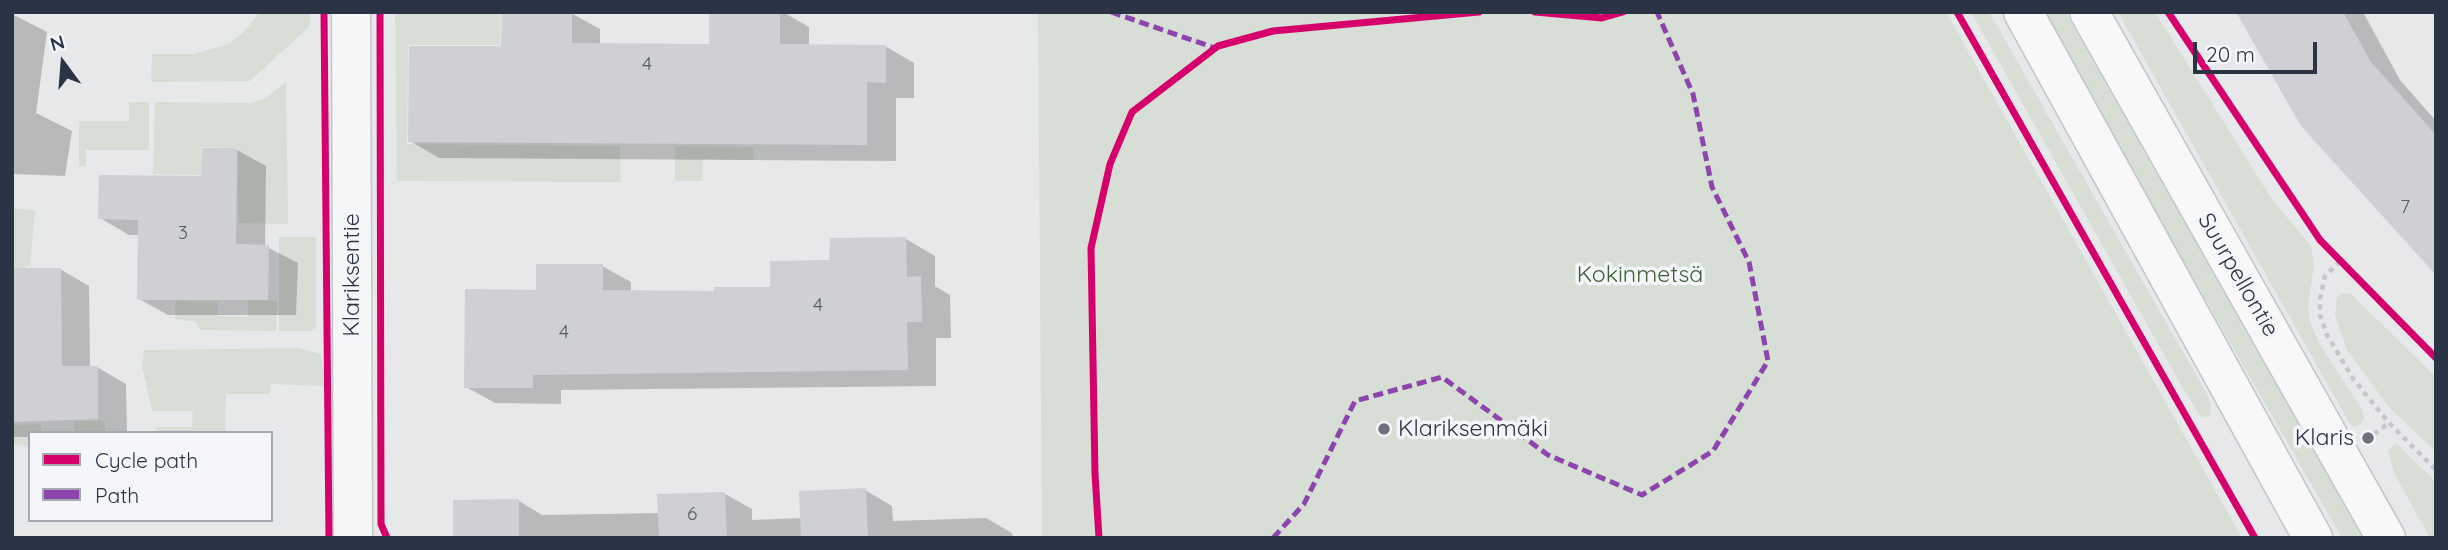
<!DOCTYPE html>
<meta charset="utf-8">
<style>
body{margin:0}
#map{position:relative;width:2448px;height:550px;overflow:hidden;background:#e6e8ea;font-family:Quicksand,sans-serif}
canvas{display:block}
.frame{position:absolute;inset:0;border:14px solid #2b3445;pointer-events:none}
.legend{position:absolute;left:28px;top:431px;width:245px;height:91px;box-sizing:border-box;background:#f4f6f9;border:2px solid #a4a8b1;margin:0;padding:9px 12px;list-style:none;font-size:21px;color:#2b3445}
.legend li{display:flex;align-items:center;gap:14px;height:35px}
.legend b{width:35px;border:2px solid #a4a8b1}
.north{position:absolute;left:28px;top:28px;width:70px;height:70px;-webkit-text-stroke:5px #f4f6f9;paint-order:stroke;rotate:344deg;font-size:19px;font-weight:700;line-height:28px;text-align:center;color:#2b3445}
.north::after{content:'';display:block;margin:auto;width:24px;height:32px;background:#2b3445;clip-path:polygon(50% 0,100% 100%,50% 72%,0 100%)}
.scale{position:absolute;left:2193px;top:42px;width:124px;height:32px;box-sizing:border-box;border:4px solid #2b3445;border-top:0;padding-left:9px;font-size:21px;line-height:24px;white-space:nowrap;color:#2b3445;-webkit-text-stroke:5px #f4f6f9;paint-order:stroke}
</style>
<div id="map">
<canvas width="2448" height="550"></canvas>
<div class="frame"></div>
<ul class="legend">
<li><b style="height:9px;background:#d6006c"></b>Cycle path</li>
<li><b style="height:9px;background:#8e44ad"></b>Path</li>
</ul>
<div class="north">N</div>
<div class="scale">20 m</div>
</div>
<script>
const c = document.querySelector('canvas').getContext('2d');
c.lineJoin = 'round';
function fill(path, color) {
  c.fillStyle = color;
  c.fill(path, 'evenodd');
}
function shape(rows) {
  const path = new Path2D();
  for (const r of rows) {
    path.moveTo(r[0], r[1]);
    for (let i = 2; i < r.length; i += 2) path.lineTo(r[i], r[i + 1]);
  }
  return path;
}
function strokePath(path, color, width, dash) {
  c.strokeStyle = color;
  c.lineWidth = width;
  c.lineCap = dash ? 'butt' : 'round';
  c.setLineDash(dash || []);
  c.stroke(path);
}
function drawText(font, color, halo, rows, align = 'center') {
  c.font = font + ' Quicksand,sans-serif';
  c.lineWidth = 7;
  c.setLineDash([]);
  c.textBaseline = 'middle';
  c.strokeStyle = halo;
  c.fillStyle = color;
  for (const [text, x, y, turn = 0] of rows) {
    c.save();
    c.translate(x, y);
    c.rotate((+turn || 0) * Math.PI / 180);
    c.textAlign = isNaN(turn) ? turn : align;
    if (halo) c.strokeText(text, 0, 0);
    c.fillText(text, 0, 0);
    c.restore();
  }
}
const green = shape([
 [260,12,310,12,310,26,250,81,151,82,152,54,194,54,228,44,242,34],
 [395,12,501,12,500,45,408,45,407,144,620,146,621,182,397,181],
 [1038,12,1946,12,2242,538,1042,538],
 [1971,12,1989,12,2203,387,2211,404,2210,416,2201,417,2184,390],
 [2041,12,2065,12,2363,538,2342,538],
 [2118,12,2155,12,2271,198,2311,246,2314,266,2308,305,2310,322,2320,345,2362,409,2364,418,2361,424,2354,427,2350,424],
 [286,82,288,224,238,223,238,148,201,147,201,175,153,174,155,102,250,103,266,98],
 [129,102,149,102,149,150,86,150,86,166,79,166,79,121,129,121],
 [675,146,754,147,753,160,703,159,702,181,675,181],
 [12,208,35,210,30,266,25,267,26,291,12,291],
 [279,237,316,237,316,327,311,331,279,331],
 [2342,293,2351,294,2436,377,2436,452,2389,407,2347,350,2335,315,2337,298],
 [248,300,277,301,276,331,200,330,196,322,175,319,175,301,218,302,218,316,248,317],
 [298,348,321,354,325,386,271,384,270,394,226,394,225,433,157,433,155,427,192,427,193,411,152,411,142,366,144,350],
 [74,421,105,421,105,433,74,433],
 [41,424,41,433,30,433,30,446,12,445,12,425],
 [2396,443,2436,482,2436,538,2430,538,2394,473,2388,451]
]);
const shadow = shape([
 [711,12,783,12,809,27,809,46,885,46,914,63,914,98,896,98,896,161,439,158,410,141,503,48,571,13,600,29,600,45,711,46],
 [2238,12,2363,12,2400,80,2436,121,2436,273],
 [12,14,47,32,36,113,72,131,65,176,12,174],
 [237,150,266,166,265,246,298,263,296,315,168,315,139,299,140,235,129,235,100,218,203,178],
 [906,239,935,256,935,286,950,295,951,338,936,338,936,386,561,390,561,404,495,403,466,387,538,291,602,266,631,282,631,292,716,292,772,289,831,262],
 [60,269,89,286,90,367,97,367,126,384,127,433,30,433,30,437,12,437,12,294],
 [865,490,892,506,893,521,986,518,1012,533,1013,538,455,538,519,501,542,515,660,513,725,494,752,509,752,520,802,518],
 [266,536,270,538,133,538,133,537]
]);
const building = shape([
 [502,12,572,12,572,43,709,44,709,12,780,12,780,44,886,45,886,83,867,82,867,145,408,142,409,46,501,46],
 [2236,12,2343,12,2371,62,2436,135,2436,275,2301,126],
 [202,148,237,148,236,244,269,245,268,300,137,300,138,220,98,219,99,175,201,176],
 [906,237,907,277,921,276,922,322,907,322,908,370,533,375,533,388,464,388,465,289,536,290,536,264,603,264,603,290,714,291,714,287,770,287,770,261,829,260,830,238],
 [12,268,61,268,62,366,98,366,98,419,12,422],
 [866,488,868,538,801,538,799,491],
 [725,492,727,538,659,538,657,494],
 [519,499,519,538,453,538,453,500]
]);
const path = shape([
 [2340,261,2325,276,2320,299,2320,315,2327,335,2354,380,2389,423,2436,470],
 [2374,434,2389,423]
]);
const minor = shape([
 [351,12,353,538]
]);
const major = shape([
 [2023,12,2313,538],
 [2089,12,2386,538]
]);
const quiet = shape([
 [1111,12,1215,48],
 [1273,538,1304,504,1355,401,1442,377,1548,455,1642,495,1713,451,1768,361,1749,262,1712,187,1693,94,1657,12]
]);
const cycleway = shape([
 [324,12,329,538],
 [380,12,381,524,387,538],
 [1535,12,1602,18,1623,12],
 [1957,12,2255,538],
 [2168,12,2320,240,2436,358],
 [1099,538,1095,474,1091,248,1110,164,1132,112,1218,46,1273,31,1479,12]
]);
const markers = [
 [1384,429,7,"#6c737f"],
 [2368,438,7,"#6c737f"]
];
const numberNames = [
 ["4",647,64],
 ["7",2405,207],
 ["3",183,233],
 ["4",818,305],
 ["4",564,332],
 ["6",692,514]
];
const streetNames = [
 ["Klariksentie",352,275,-90],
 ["Suurpellontie",2238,275,60]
];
const parkNames = [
 ["Kokinmetsä",1640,275]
];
const poiNames = [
 ["Klariksenmäki",1398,429],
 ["Klaris",2354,438,"right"]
];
fill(green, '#d6ded6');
fill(shadow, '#0003');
fill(building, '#ced0d3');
strokePath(minor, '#c4c6c8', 41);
strokePath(major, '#c2c5c8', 41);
strokePath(path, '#c5c6ca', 4.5, [5, 5]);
strokePath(minor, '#f5f6f7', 38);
strokePath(major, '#f8f8f8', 38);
strokePath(quiet, '#8e44ad', 5, [10, 5]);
strokePath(cycleway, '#d6006c', 7);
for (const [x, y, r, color] of markers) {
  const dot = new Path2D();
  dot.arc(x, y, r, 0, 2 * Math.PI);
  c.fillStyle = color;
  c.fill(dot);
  strokePath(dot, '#f4f6f9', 2.5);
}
drawText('19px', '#545c69', null, numberNames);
drawText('23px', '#2b3445', '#f4f6f9', streetNames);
drawText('23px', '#3f6138', '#f4f6f9', parkNames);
drawText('23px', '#2b3445', '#f4f6f9', poiNames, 'left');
</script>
